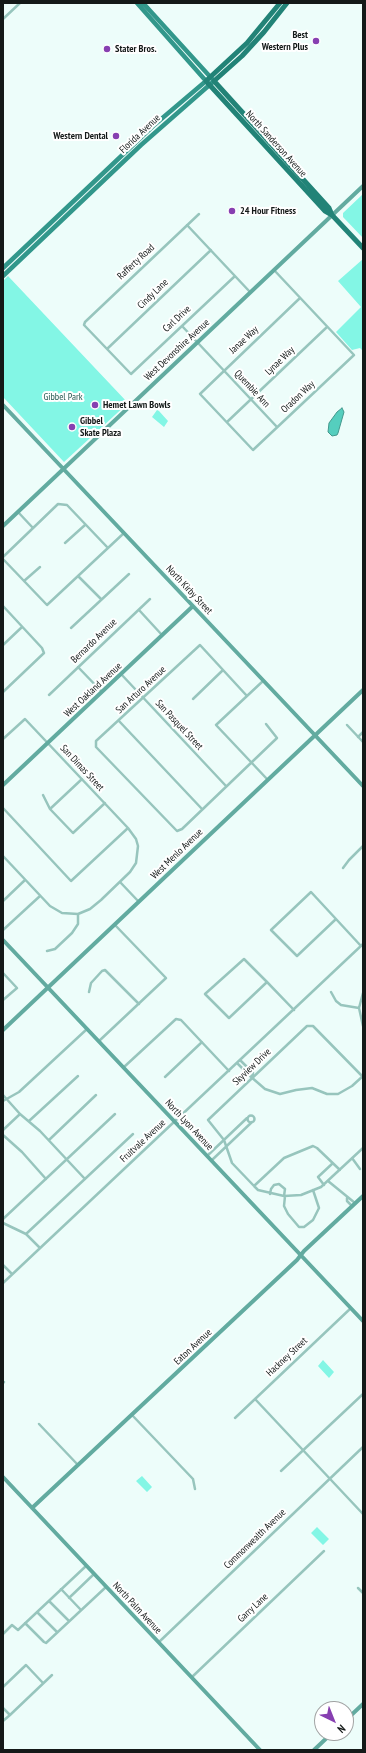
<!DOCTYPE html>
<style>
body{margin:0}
#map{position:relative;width:366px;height:1753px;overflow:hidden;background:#edfdfa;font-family:"PT Sans Narrow",sans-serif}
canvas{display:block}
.frame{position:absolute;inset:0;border:4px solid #141918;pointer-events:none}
.north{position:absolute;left:314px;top:1701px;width:40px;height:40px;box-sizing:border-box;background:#fff;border:1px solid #a1a3a3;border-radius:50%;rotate:137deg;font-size:11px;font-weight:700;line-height:16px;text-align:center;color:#141918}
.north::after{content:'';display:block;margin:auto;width:14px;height:18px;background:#873fb1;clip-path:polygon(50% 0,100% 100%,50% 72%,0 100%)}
</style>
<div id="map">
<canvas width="366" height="1753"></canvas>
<div class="frame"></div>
<div class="north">N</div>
</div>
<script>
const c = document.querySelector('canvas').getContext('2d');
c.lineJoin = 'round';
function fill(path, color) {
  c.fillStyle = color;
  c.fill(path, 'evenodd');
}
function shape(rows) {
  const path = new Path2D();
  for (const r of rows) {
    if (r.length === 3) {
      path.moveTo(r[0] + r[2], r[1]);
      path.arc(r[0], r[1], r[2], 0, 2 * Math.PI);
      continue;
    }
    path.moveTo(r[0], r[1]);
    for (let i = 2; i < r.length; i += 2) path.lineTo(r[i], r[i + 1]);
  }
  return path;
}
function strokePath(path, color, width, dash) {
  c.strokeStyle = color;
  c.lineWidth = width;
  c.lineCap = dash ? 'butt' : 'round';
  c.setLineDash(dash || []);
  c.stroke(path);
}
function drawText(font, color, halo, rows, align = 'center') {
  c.font = font + ' "PT Sans Narrow",sans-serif';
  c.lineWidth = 4;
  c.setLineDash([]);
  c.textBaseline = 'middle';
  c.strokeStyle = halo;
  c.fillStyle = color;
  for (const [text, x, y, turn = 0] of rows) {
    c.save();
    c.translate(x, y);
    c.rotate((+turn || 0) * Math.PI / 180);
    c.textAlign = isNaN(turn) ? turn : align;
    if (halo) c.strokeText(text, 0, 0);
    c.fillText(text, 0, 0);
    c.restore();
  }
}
const green = shape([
 [363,194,363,238,343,217,343,213],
 [363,259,363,351,360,348,352,350,336,332,361,307,338,281],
 [8,276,128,403,64,462,3,397,3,281],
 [157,410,159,411,168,421,164,427,152,417],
 [323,1360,334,1372,329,1378,318,1366],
 [142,1476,152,1487,147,1492,136,1481],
 [317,1527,329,1539,323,1545,311,1533]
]);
const water = shape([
 [342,408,344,412,338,433,337,435,332,436,328,432,329,423,337,412,342,408]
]);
const street = shape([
 [3,19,20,3],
 [199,214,85,322,84,325,131,374,235,276],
 [187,225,250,292],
 [274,270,354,355,253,450,200,394,300,298],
 [182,326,277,427],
 [107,349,211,250],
 [227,422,327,327],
 [18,512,33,528],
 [65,543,85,525],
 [3,557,58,504,67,505,108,548],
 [3,559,47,605,124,533],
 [78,576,101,599],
 [24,581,40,567],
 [3,606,42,648,44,653,3,692],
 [139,610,162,635],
 [71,628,129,574],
 [3,645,22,627],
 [78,667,102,692],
 [121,674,226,786],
 [263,681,216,725,267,779],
 [49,695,150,599],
 [247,696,200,645,96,741,96,747,177,831,182,829,277,738,266,724],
 [193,699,223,670],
 [119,721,202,809],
 [347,725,363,742],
 [358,737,363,732],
 [3,739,25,719,128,828,136,839,138,846,136,863,130,872,101,900,90,909,78,914,62,913,50,906,3,856],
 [43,795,50,809,73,833,105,803],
 [3,808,71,881,128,828],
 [50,809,82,779],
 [343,868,349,860,363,846],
 [120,882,139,902],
 [3,901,25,880],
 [336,919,297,956,271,930,311,892,361,946],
 [3,930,40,896],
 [47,951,55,949,72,933,78,924,78,914],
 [3,973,17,988,3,1000],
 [267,982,229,1018,205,994,244,959,267,982,294,1010],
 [89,992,91,983,102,971,105,970,139,1004],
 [331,992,336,1001,341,1005,359,1008],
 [363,993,359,1008,363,1026],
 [99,1041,166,978,115,925],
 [240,1060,253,1073,252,1077],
 [237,1063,250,1076,265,1089,280,1094,296,1090,312,1088,327,1094,338,1094,352,1086,363,1076],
 [124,1067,176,1019,181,1020,229,1071],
 [165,1077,202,1042],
 [363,1077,313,1026,307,1026,208,1120,224,1140,232,1163,254,1186,258,1190,284,1196,301,1195,321,1187,363,1148],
 [3,1095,20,1114,40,1131,85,1179],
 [3,1101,19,1092,87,1029],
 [251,1119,3.5],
 [29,1121,78,1076],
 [3,1130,20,1114],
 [3,1135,22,1152,46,1179],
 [49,1140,96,1095],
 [207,1156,247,1118],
 [352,1158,360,1169],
 [212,1160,252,1122],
 [328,1181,355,1203],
 [324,1185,318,1177,333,1163],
 [254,1186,284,1158,313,1146,317,1148,340,1170],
 [270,1194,271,1189,274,1185,279,1184,285,1189,284,1196],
 [285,1196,284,1206,288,1214,299,1227,304,1227,313,1220,319,1208,313,1190],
 [347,1198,347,1201,352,1206],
 [3,1219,115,1114],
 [3,1223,26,1234,40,1248],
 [26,1234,133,1134],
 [3,1265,12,1274],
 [3,1283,363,944],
 [3,1383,4,1382],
 [255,1399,363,1514],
 [132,1415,193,1479,195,1489],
 [235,1418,351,1308],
 [39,1424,78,1465],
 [281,1471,363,1394],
 [358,1588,363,1593],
 [61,1589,81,1610],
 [69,1598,94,1574],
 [49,1601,69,1621],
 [37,1612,57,1632],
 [25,1623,44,1642,46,1643,106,1587],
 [3,1634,12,1625,18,1630,86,1566],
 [159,1642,363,1447],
 [192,1677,324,1551],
 [3,1687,26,1665,43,1683],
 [3,1708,10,1715,3,1721],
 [10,1715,52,1675]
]);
const secondary = shape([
 [3,405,363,786],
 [3,526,363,186],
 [3,785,193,606],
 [3,940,363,1321],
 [3,1030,363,690],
 [3,1477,260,1750],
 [32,1508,297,1260,304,1251,363,1196],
 [346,1720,363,1704],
 [314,1750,332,1733]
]);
const primary = shape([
 [3,268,153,126,206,81,137,3],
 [3,276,141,145,214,81,143,3]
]);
const highway = shape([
 [280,3,247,43,206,81,325,211,332,215,363,248],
 [287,3,264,32,242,56,214,81,329,208,332,215]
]);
const markers = [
 [316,41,4,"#873fb1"],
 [107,49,4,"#873fb1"],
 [116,136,4,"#873fb1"],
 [232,211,4,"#873fb1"],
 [95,405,4,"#873fb1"],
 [72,427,4,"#873fb1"]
];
const poiNames = [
 ["Best",308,35,"right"],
 ["Western Plus",308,47,"right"],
 ["Stater Bros.",115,49],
 ["Western Dental",108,136,"right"],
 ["24 Hour Fitness",240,211],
 ["Hemet Lawn Bowls",103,405],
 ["Gibbel",80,421],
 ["Skate Plaza",80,433]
];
const streetNames = [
 ["Florida Avenue",140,134,-43],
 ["North Sanderson Avenue",276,144,48],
 ["Rafferty Road",136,262,-43],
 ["Cindy Lane",153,294,-44],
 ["Carl Drive",177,319,-43],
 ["Janae Way",244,340,-43],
 ["West Devonshire Avenue",177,350,-43],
 ["Lynae Way",280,361,-44],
 ["Quembie Ann",252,389,47],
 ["Oradon Way",298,397,-43],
 ["North Kirby Street",189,590,47],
 ["Bernardo Avenue",94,641,-44],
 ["West Oakland Avenue",93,690,-43],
 ["San Arturo Avenue",141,690,-43],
 ["San Pasquel Street",179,725,47],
 ["San Dimas Street",82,768,47],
 ["West Menlo Avenue",177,854,-44],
 ["Skyview Drive",252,1067,-44],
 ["North Lyon Avenue",189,1125,47],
 ["Fruitvale Avenue",143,1141,-43],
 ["Eaton Avenue",193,1347,-43],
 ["Hackney Street",287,1357,-43],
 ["Commonwealth Avenue",255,1539,-44],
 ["North Palm Avenue",137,1608,47],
 ["Garry Lane",253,1608,-43]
];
const parkNames = [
 ["Gibbel Park",63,397]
];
fill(green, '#83f6e5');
fill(water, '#55cebe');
strokePath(water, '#42988c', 1);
strokePath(street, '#97c5bd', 2.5);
strokePath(secondary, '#62aba0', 4);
strokePath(primary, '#32978b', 4.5);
strokePath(highway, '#228377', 5);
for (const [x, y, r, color] of markers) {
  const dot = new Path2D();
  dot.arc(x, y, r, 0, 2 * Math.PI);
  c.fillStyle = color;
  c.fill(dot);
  strokePath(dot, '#fff', 1.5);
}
drawText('bold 10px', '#141918', '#fff', poiNames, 'left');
drawText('10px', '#141918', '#fff', streetNames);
drawText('10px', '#255851', '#fff', parkNames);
</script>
